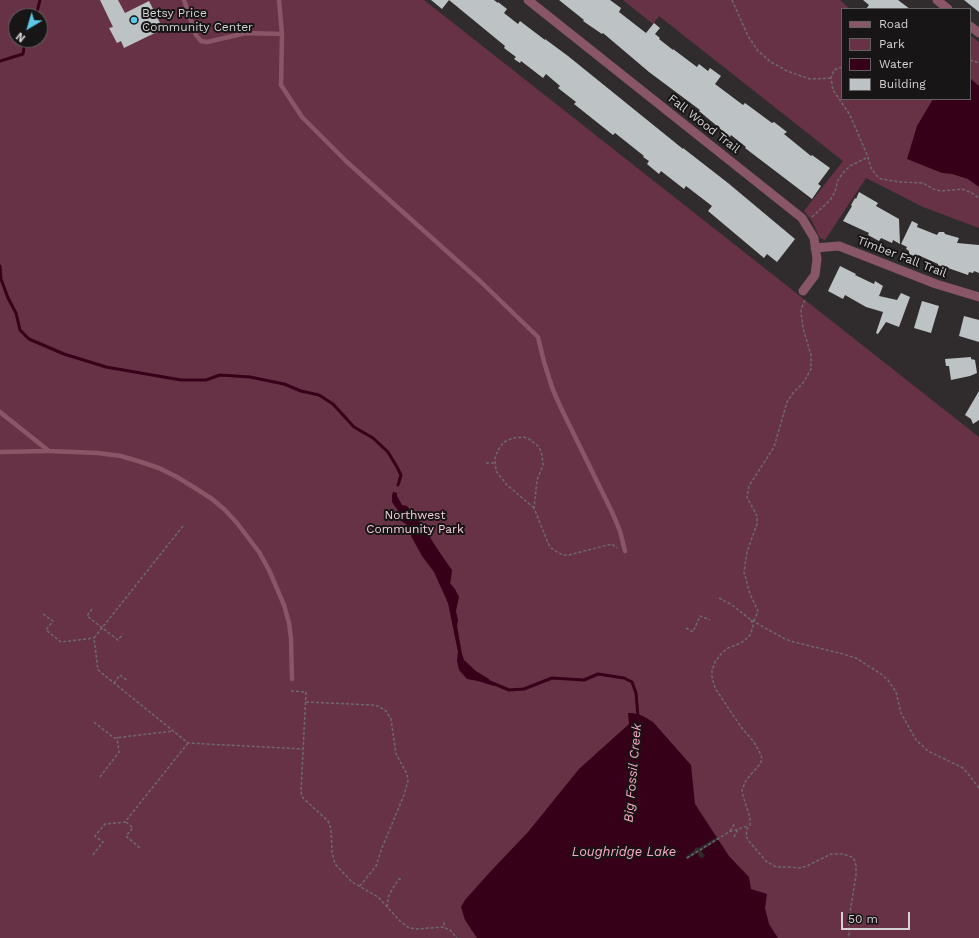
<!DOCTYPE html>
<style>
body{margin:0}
#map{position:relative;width:979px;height:938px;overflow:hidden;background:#302c2d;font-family:"Work Sans",sans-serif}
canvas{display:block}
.legend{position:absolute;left:841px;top:8px;width:130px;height:92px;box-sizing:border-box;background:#171516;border:1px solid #636162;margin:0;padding:5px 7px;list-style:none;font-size:12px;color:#d5d2d3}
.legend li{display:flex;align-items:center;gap:8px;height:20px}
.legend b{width:20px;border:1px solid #636162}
.north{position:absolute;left:8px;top:8px;width:40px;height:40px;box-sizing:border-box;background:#171516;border:1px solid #636162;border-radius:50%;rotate:218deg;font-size:11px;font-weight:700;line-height:16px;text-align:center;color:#d5d2d3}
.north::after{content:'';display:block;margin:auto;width:14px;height:18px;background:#5ac8e6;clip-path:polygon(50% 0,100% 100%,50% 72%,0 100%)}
.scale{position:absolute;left:841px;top:912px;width:69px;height:18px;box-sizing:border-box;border:2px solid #d5d2d3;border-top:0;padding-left:5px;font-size:12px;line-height:14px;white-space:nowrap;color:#d5d2d3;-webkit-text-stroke:3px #171516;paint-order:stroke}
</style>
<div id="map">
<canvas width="979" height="938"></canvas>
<ul class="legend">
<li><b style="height:5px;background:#885667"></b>Road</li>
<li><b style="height:11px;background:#683246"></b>Park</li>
<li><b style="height:11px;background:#360018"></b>Water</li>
<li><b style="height:11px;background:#bdc2c4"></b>Building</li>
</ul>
<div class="north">N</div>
<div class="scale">50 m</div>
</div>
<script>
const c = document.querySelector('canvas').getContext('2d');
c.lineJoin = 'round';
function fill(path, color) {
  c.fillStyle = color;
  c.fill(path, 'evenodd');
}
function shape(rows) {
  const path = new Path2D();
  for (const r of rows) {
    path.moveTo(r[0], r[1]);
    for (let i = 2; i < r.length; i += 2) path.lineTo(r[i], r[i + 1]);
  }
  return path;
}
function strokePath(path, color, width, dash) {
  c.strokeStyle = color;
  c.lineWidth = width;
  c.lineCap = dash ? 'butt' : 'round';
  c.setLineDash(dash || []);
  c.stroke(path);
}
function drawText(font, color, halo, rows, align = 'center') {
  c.font = font + ' "Work Sans",sans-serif';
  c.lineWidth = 4;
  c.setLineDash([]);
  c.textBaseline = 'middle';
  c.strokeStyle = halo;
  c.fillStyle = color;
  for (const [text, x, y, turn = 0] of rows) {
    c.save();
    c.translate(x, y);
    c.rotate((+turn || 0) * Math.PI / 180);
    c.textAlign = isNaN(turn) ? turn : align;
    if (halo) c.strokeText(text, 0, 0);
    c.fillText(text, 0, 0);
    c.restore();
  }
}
const green = shape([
 [0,0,424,0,979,437,979,938,0,938],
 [16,16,40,16,40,40,16,40],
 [623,0,840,0,850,9,842,9,842,99,970,99,970,35,979,42,979,228,923,207,866,178,825,240,820,238,812,221,804,211,843,161,659,16,653,24]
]);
const water = shape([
 [970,78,979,86,979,187,968,179,952,174,942,173,907,159,917,126,933,99,970,99],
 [393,492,397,493,397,496,402,505,407,506,423,526,438,550,452,570,451,579,450,583,455,589,459,597,456,611,458,620,457,626,462,654,464,660,476,671,489,679,494,686,478,681,467,679,459,670,457,661,458,652,448,603,434,572,422,556,411,536,412,532,406,524,398,519,397,517,399,512,392,502,392,495],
 [628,713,633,713,643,716,653,722,691,765,695,804,729,856,749,877,751,889,767,894,765,908,769,924,778,938,477,938,465,920,461,907,465,900,490,872,528,832,579,769,629,724]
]);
const pier = shape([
 [717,837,719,839,701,851,705,856,702,858,698,856,699,855,698,853,687,859,685,857,695,850,694,849,698,847,699,848]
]);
const stream = shape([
 [36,16,40,0],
 [0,61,23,54,25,40],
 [0,266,1,279,8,298,16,313,20,330,29,339,64,354,106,367,181,380,206,380,220,375,250,377,284,384,301,391,319,395,333,404,354,427,373,438,388,452,397,467,401,475,398,485],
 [490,682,509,690,524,689,552,678,584,680,598,674,624,678,632,682,636,693,638,717]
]);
const building = shape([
 [100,0,118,0,125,13,149,1,163,29,124,48,121,41,117,43,109,28,113,27],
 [431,0,494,0,498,3,498,2,507,9,504,13,518,24,520,21,545,40,545,39,568,56,683,149,683,148,728,183,795,239,777,262,767,254,764,258,708,211,712,206,686,186,684,189,661,171,659,174,647,164,649,161,643,157,644,156,615,133,613,135,574,104,576,102,558,88,560,86,546,74,543,78,521,61,520,63,514,59,516,57,504,48,505,46,449,0,442,9],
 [559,0,610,0,621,8,619,12,646,33,654,23,660,28,655,34,660,38,659,39,673,50,673,49,697,67,699,64,708,71,710,68,721,76,715,84,743,105,745,103,772,123,774,122,787,132,784,134,811,156,812,155,830,168,818,184,821,186,812,199,745,148,746,147,731,135,730,137,723,131,699,111,700,110,649,72,603,33,602,34,583,21,584,20],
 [863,0,898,0,910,9,866,9,869,5],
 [964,0,979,0,979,12],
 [859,192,878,203,876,206,899,219,900,244,893,240,892,243,881,238,879,241,868,235,869,233,843,221,852,206,851,205,855,198,856,199],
 [912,221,918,224,917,227,937,235,939,232,944,232,945,234,959,238,957,243,979,245,979,273,974,271,973,273,969,272,968,275,948,268,945,268,938,265,938,264,918,255,917,257,909,254,909,251,906,249,907,247,901,244],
 [840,266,856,274,855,275,874,284,875,281,883,286,879,296,897,300,901,293,910,297,899,327,886,322,878,334,876,333,883,312,866,307,845,295,843,299,828,291],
 [922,301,939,306,931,333,914,328],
 [964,316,979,320,979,342,959,336],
 [971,357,971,359,975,360,977,373,970,376,951,380,949,366,946,366,945,359],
 [979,391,979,420,973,424,971,419,965,415]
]);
const path = shape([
 [732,0,748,36,758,51,771,62,787,71,810,79,831,78],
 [970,60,979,63],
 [842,67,834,70,831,78,833,90,850,115,868,157,871,168,877,176,881,179,901,182,923,183,933,189,941,191,962,189,972,193,979,198],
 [812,217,825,205,830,200,835,192,838,180,843,173,850,166,868,157],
 [486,463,495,463],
 [534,508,507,485,496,471,495,458,498,450,504,442,513,438,523,437,529,439,538,446,541,451,542,456,543,465,537,480,534,508,548,543,551,548,557,552,563,555,569,555,612,544,617,548],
 [183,526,94,638,98,670,188,743,303,749],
 [719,598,732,605,751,620,785,639,794,642,843,654,856,658,881,674,888,680,896,692,901,713,916,740,928,751,963,768,969,775,979,788],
 [92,609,87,616,118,640,123,634],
 [43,614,53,621,46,630,61,642,94,638],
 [751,620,753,625,751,634,744,641,736,645,728,648,721,654,715,662,712,671,712,677,715,688,741,727,754,742,761,755,762,759,760,764,746,780,742,790,743,796,749,814,750,821,750,825,747,829,746,836,748,840,766,861,776,867,789,867,800,868,807,866,831,854,843,854,852,857,855,861,856,866,856,875,849,919,849,938],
 [754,621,758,611,750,594,744,572,747,552,757,524,757,516,747,497,749,486,774,447,787,402,793,393,803,383,811,369,811,355,803,328,801,312,802,307,805,300],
 [686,628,693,632,700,616,710,620],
 [114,683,120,675,128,681],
 [291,691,306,692,301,792,303,798,328,821,331,829,332,852,335,864,352,882,378,897,400,921,409,928,417,929,430,928,444,927,444,920],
 [306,702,372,705,378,706,386,711,391,719,396,754,407,774,408,781,404,795,382,848,376,866,360,886],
 [94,722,114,738,174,731],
 [100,777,119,752,117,737],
 [126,822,133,828,126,836,141,849],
 [730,831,735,823],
 [734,837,738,829],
 [93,855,103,842,95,836,105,824,125,822,188,743],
 [687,858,729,832,748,826],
 [387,907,389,895,393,888,399,879,403,880],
 [445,928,450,930,457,938]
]);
const service = shape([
 [184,0,196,35,201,41,207,42,246,33,282,34],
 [279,0,282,34,281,85,302,117,347,162,480,281,538,337,544,362,553,390,561,408,612,512,620,531,625,551],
 [0,412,49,451,98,453,121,456,141,462,159,468,177,477,195,488,212,499,225,510,237,523,259,552,269,570,284,605,289,623,291,638,292,679],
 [0,452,48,451]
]);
const minor = shape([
 [528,0,802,218,814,238,817,259,815,275,803,291],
 [937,0,948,9],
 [970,26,979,33],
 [815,248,839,246,936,284,979,297]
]);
const markers = [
 [134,20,4,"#5ac8e6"]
];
const poiNames = [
 ["Betsy Price",142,13],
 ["Community Center",142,27]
];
const streetNames = [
 ["Fall Wood Trail",704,124,38],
 ["Timber Fall Trail",902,257,21]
];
const parkNames = [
 ["Northwest",415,515],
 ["Community Park",415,529]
];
const waterNames = [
 ["Big Fossil Creek",633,773,-85],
 ["Loughridge Lake",624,852]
];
fill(green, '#683246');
fill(water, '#360018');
fill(pier, '#302c2d');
strokePath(stream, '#360018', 3);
fill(building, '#bdc2c4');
strokePath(path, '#6d6a6b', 1.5, [3, 2]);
strokePath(service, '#885667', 4.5);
strokePath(minor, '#885667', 9);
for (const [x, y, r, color] of markers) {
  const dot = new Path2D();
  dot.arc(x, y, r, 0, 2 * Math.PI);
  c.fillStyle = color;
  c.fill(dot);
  strokePath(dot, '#171516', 1.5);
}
drawText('12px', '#d5d2d3', '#171516', poiNames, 'left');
drawText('12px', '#d5d2d3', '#171516', streetNames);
drawText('12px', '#f5ccd8', '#171516', parkNames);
drawText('italic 13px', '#faaac4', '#171516', waterNames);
</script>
